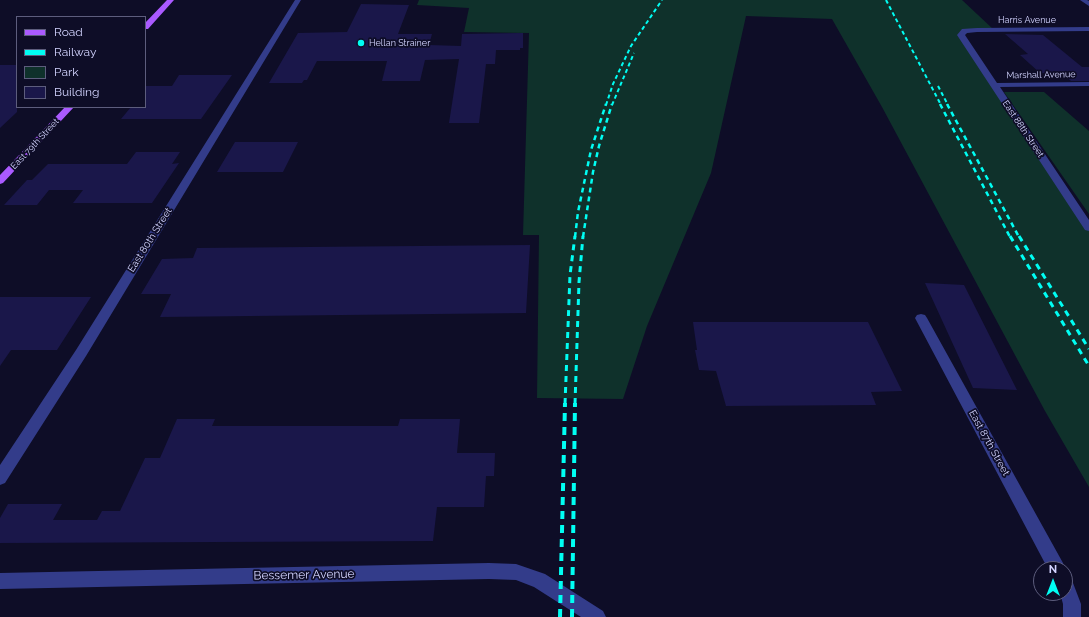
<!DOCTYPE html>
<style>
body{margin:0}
#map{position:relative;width:1089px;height:617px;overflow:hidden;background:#0e0d27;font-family:Raleway,sans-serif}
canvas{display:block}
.legend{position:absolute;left:16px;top:16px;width:130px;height:92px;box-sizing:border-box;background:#0e0d27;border:1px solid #5d5d7d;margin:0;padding:5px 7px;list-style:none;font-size:12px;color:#d3d4ff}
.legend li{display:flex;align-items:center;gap:8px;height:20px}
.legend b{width:20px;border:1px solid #5d5d7d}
.north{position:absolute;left:1033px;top:561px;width:40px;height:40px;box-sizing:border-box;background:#0e0d27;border:1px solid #5d5d7d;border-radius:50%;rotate:0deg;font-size:11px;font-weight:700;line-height:16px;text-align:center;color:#d3d4ff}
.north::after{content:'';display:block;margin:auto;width:14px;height:18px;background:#00fef3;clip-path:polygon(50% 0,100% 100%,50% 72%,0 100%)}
</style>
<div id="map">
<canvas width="1089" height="617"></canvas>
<ul class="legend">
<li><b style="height:5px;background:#aa5aff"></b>Road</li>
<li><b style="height:5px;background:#00fef3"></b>Railway</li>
<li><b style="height:11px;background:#0f312b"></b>Park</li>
<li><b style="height:11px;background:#1a174a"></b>Building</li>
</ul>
<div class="north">N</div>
</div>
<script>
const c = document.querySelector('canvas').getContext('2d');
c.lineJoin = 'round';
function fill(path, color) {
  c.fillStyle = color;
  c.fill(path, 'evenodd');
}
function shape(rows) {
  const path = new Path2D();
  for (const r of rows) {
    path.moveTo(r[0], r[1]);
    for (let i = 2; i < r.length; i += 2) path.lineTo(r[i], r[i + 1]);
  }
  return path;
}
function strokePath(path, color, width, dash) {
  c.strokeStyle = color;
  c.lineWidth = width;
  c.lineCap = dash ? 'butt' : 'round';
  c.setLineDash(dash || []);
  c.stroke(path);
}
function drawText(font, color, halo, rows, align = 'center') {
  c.font = font + ' Raleway,sans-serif';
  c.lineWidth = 3.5;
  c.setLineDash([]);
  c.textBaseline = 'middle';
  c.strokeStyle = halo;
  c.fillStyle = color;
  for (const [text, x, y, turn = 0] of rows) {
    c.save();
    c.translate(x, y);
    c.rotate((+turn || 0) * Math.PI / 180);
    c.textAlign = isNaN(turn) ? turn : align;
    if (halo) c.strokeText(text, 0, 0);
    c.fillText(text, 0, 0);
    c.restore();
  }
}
const green = shape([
 [419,0,962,0,993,29,977,30,961,35,1089,228,1089,487,1045,411,882,107,832,19,746,16,711,173,647,326,623,399,537,398,539,235,523,235,529,33,464,32,469,8,417,5],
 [1004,92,1044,92,1089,131,1089,214]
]);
const building = shape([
 [361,4,409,5,398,34,432,34,429,45,461,46,462,34,523,33,523,48,520,48,520,50,496,50,495,64,486,64,479,123,449,123,459,59,425,60,420,81,382,81,387,61,317,61,307,80,304,80,302,83,269,83,298,33,347,32],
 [1005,34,1043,35,1082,67,1089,67,1089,81,1071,81,1062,73,1040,73,1020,55,1028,54],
 [0,65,17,65,17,112,0,128],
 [179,75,232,75,201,119,121,119,131,107,145,107,145,86,172,86],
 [235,142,298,142,283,172,217,172],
 [136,152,180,152,172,164,179,163,152,203,73,203,83,190,49,190,37,205,4,205,27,180,32,180,48,164,127,164],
 [530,245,526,313,160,317,171,294,141,294,162,259,193,258,197,248],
 [925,283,964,285,1017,390,973,388],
 [0,297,91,297,57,350,11,350,0,366],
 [693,322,868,322,902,391,871,392,876,405,726,406,716,371,699,370,695,350,697,350],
 [177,419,215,419,212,426,398,426,400,419,460,419,457,453,495,453,494,476,486,476,484,507,437,507,433,541,0,543,0,518,8,504,62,504,53,520,97,520,102,511,120,511,145,458,160,458]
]);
const minor = shape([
 [295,0,301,0,86,356,5,483,0,485,0,465,76,350,295,0],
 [1080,0,1087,0,1089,1,1089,6,1080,0],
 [1089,27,1089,31,977,32,967,33,965,35,997,83,1089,82,1089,86,1000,87,1089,220,1089,231,1085,230,957,35,962,29,977,28,1089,27],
 [921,314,925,315,927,318,1063,563,1065,569,1065,570,1048,569,915,318,917,315,921,314],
 [489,563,516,564,545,574,603,611,606,617,581,617,534,587,516,580,489,579,0,589,0,573,489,563],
 [1065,575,1071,577,1073,583,1081,604,1081,617,1063,617,1063,604,1060,593,1065,593,1065,575]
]);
const major = shape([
 [167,0,174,0,148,29,145,29,145,23,167,0],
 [65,107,74,107,3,183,0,184,0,175,65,107]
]);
const railFar3 = shape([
 [886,0,941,105],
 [938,86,948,105],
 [606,105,613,84,631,46,662,0],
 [612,105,634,53]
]);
const railFar2 = shape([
 [940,104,1010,237],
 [947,104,1019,237],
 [575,237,578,212,591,150,606,104],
 [583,237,593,172,599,146,612,104]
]);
const railFar1 = shape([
 [1010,236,1089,366],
 [1019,236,1089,349],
 [565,404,570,275,575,236],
 [575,404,579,282,583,236]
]);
const rail = shape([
 [560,617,565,403],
 [572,617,575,403]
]);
const markers = [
 [361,43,4,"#00fef3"]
];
const farStreetnames = [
 ["Harris Avenue",1027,20],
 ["Marshall Avenue",1041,75,-1],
 ["East 88th Street",1023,129,56],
 ["East 79th Street",35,144,-47]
];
const farPoinames = [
 ["Hellan Strainer",369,43]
];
const streetNames = [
 ["East 80th Street",150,240,-58],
 ["East 87th Street",989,443,61]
];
const nearStreetnames = [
 ["Bessemer Avenue",304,575,-1]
];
fill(green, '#0f312b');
fill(building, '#1a174a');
fill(minor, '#333c8a');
fill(major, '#aa5aff');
strokePath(railFar3, '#00fef3', 2, [4, 3]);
strokePath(railFar2, '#00fef3', 2.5, [5, 4]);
strokePath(railFar1, '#00fef3', 3, [6, 5]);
strokePath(rail, '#00fef3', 4, [8, 6]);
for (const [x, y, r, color] of markers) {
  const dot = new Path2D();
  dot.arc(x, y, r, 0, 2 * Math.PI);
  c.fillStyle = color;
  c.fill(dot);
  strokePath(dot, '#0e0d27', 1.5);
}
drawText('9px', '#d3d4ff', '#0e0d27', farStreetnames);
drawText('9px', '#d3d4ff', '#0e0d27', farPoinames, 'left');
drawText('10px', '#d3d4ff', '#0e0d27', streetNames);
drawText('12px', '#d3d4ff', '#0e0d27', nearStreetnames);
</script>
